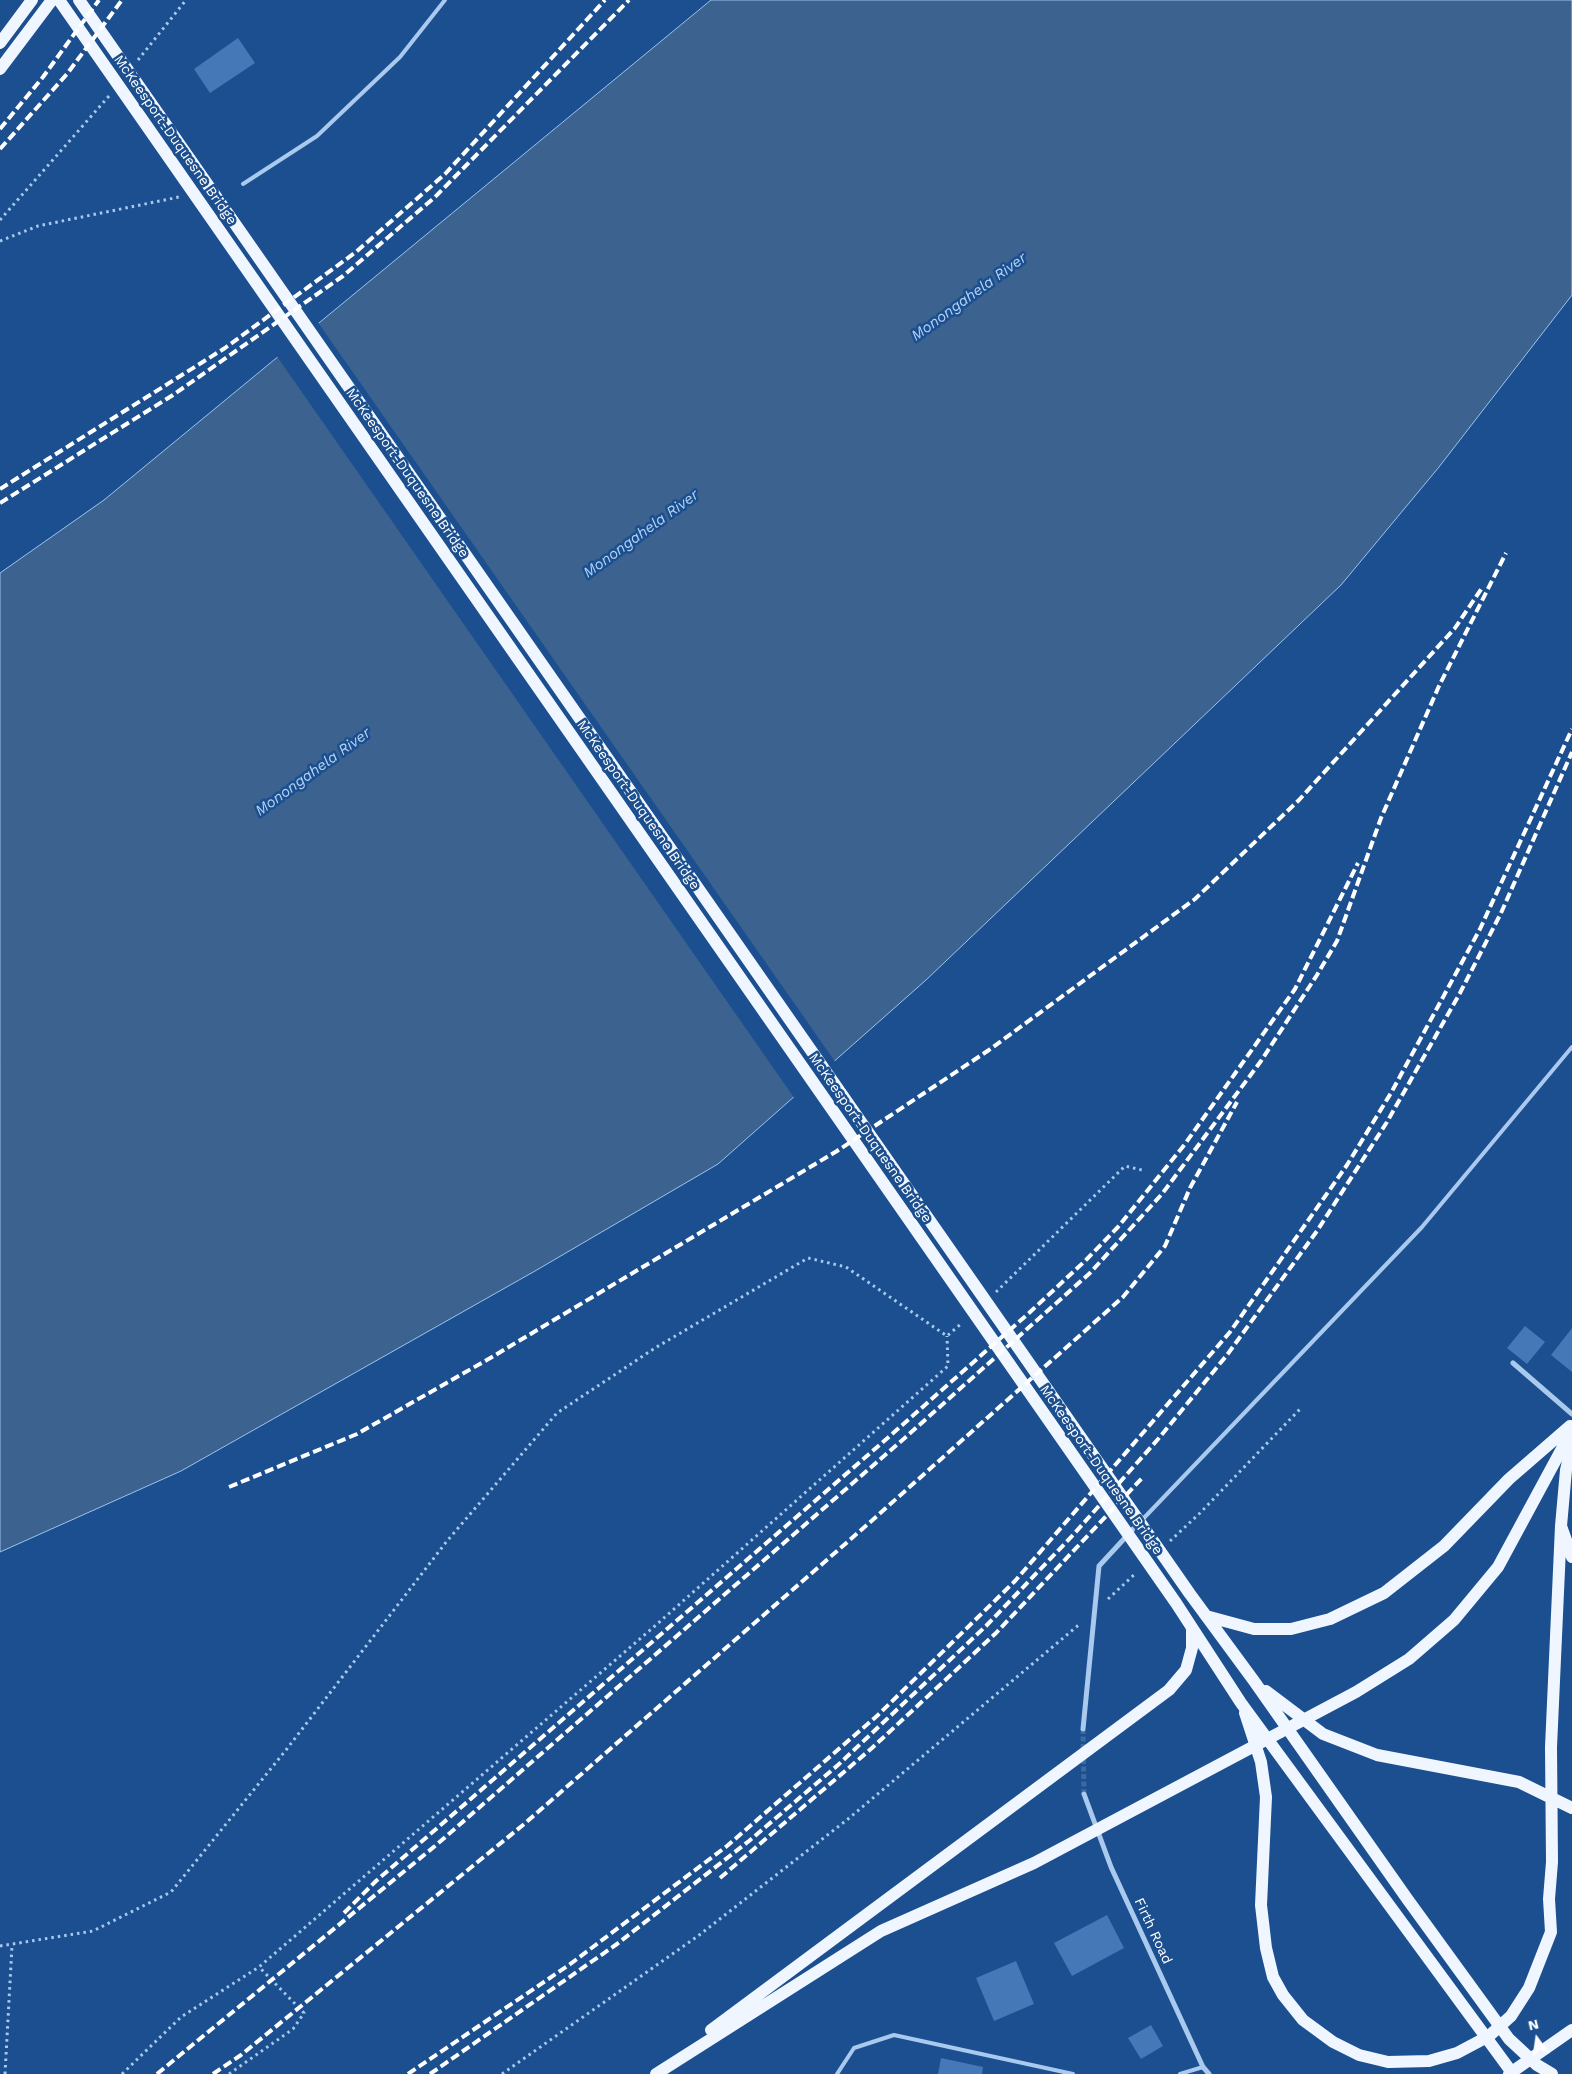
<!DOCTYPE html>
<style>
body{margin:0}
#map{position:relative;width:1572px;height:2074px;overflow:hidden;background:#1b4f8f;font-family:"Work Sans",sans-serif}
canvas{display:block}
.north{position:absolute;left:1512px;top:2014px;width:50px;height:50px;-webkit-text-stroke:4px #1b4f8f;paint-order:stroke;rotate:346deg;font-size:14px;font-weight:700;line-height:20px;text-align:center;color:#fff}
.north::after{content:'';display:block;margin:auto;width:18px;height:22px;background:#fff;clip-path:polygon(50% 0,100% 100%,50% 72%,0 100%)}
</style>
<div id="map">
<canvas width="1572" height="2074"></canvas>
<div class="north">N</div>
</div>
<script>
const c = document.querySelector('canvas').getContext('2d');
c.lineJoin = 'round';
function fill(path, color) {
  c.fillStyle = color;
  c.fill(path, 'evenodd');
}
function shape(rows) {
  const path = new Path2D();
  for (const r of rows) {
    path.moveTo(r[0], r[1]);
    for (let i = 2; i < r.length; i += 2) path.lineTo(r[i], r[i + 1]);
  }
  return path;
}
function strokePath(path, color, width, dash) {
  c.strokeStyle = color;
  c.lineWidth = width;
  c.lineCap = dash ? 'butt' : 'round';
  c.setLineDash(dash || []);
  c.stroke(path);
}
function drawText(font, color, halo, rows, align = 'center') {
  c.font = font + ' "Work Sans",sans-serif';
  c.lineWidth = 5;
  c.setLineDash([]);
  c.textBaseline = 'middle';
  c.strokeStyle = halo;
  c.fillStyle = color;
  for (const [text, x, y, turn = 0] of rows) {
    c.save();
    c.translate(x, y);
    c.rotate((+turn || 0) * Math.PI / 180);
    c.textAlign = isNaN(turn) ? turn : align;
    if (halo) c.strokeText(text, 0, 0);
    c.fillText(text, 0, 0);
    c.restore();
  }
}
const water = shape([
 [711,0,1572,0,1572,295,1439,467,1341,585,926,980,718,1164,535,1271,181,1471,0,1552,0,573,104,500,711,0]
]);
const pier = shape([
 [317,321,836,1063,795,1099,276,355]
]);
const building = shape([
 [238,38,255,63,210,93,194,69],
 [1525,1326,1545,1342,1527,1364,1507,1348],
 [1572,1328,1572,1372,1551,1355],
 [1107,1915,1124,1948,1072,1976,1054,1943],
 [1016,1961,1034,2004,994,2021,976,1978],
 [1151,2025,1163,2046,1141,2059,1128,2038],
 [941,2058,983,2067,982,2074,938,2074]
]);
const minorTunnel = shape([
 [1083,1729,1084,1794]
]);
const path = shape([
 [138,60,186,0],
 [0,220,109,96],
 [0,241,38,226,179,197],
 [996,1292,1125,1166,1142,1170],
 [1170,1541,1200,1513,1301,1408],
 [1108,1599,1136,1573],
 [0,1946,93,1931,171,1892,286,1750,447,1541,557,1413,655,1348,808,1258,846,1267,947,1336,962,1323],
 [5,2074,12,1946],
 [122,2074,181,2017,259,1967,656,1625,948,1366,947,1336],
 [229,2074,293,2029,304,2013,259,1967],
 [502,2074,698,1936,848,1819,1081,1623]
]);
const service = shape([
 [243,184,317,136,400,57,445,0],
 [1142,1520,1422,1227,1572,1047],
 [837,2074,854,2048,894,2035,1073,2074],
 [1180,2074,1203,2067]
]);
const minor = shape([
 [1513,1363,1572,1414],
 [1083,1729,1099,1566,1135,1527],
 [1084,1794,1111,1867,1203,2067,1209,2074]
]);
const primary = shape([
 [59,0,1176,1603,1241,1703,1513,2074],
 [79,0,1190,1594,1254,1681,1408,1900,1509,2039,1537,2065,1552,2074],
 [0,43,32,0],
 [0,69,52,0],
 [1572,1444,1566,1470,1561,1526,1572,1557],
 [1206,1616,1254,1629,1291,1629,1330,1619,1384,1593,1444,1546,1509,1479,1570,1426],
 [1266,1691,1323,1734,1377,1755,1519,1782,1572,1808],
 [1245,1713,1261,1762,1266,1797,1261,1905,1266,1948,1273,1977,1283,1995,1303,2020,1333,2042,1359,2055,1388,2062,1429,2061,1457,2053,1489,2036,1511,2016,1529,1988,1551,1932,1549,1899,1552,1862,1551,1747,1561,1526],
 [711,2030,1169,1690,1186,1670,1192,1648,1192,1628],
 [656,2074,881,1931,1034,1863,1356,1692,1409,1659,1454,1620,1498,1567,1572,1430],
 [1509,2074,1572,2030]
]);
const rail = shape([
 [0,129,43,77,99,0],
 [0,149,67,74,122,0],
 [0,489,225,348,356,252,445,174,605,0],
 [0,503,173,395,343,276,435,197,629,0],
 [229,1487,357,1434,492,1357,837,1151,989,1050,1195,899,1299,800,1455,628,1482,588],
 [720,1878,872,1748,996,1633,1143,1477],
 [344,1913,376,1881,883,1442,1029,1313,1086,1260,1118,1227,1185,1144,1295,989,1358,863],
 [157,2074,435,1846,907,1436,1090,1273,1162,1194,1261,1061,1317,975,1337,941,1381,818,1439,686,1506,553],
 [213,2074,241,2055,523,1825,868,1524,1123,1297,1165,1246,1190,1188,1237,1102],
 [408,2074,569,1965,727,1846,878,1715,1015,1581,1230,1332,1347,1165,1391,1093,1480,929,1572,729],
 [430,2074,617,1944,749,1841,838,1765,986,1626,1074,1534,1159,1438,1227,1355,1317,1231,1387,1122,1460,993,1501,913,1572,752]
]);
const streetNames = [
 ["McKeesport-Duquesne Bridge",175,140,55],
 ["McKeesport-Duquesne Bridge",407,473,55],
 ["McKeesport-Duquesne Bridge",638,805,55],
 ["McKeesport-Duquesne Bridge",870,1138,55],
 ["McKeesport-Duquesne Bridge",1101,1470,55],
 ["Firth Road",1153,1931,65]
];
const waterNames = [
 ["Monongahela River",969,297,-36],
 ["Monongahela River",641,534,-36],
 ["Monongahela River",313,772,-36]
];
fill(water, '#3c6290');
strokePath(water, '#9cc4f0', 1);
fill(pier, '#1b4f8f');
fill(building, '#4478b7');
strokePath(minorTunnel, '#3d69a0', 5, [5, 2.5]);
strokePath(path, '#a9c9ee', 3, [2.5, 4]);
strokePath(service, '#a9c9ee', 4);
strokePath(minor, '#a9c9ee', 5);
strokePath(primary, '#f0f6ff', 12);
strokePath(rail, '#fff', 4, [9, 4]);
drawText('14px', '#fff', '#1b4f8f', streetNames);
drawText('italic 15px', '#b5d3f5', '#1b4f8f', waterNames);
</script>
